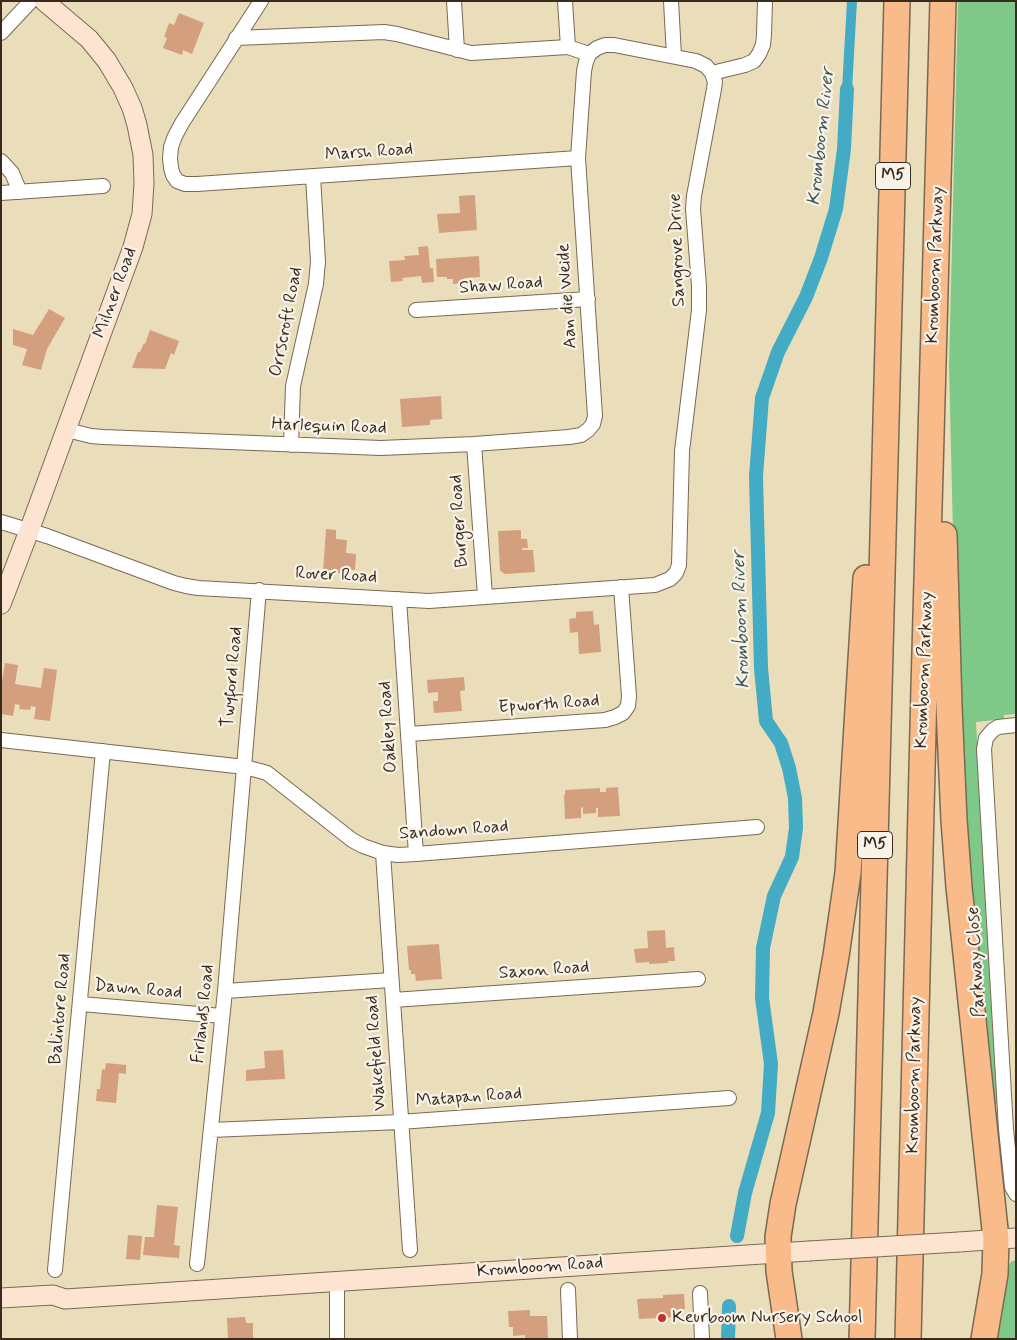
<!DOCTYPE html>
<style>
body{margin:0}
#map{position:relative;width:1017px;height:1340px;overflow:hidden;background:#eadeba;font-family:Mynerve,sans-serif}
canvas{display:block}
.frame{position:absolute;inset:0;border:2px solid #3b2a1e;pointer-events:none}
</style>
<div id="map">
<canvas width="1017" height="1340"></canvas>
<div class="frame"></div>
</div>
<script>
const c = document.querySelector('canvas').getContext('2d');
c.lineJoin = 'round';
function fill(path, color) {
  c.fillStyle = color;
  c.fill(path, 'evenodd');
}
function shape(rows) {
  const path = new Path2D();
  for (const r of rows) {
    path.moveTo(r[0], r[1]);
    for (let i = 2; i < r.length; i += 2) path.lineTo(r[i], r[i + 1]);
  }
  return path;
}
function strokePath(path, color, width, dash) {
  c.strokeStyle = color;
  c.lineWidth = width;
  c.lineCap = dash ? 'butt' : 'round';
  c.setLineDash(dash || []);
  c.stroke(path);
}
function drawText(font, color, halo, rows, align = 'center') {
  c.font = font + ' Mynerve,sans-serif';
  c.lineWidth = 4.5;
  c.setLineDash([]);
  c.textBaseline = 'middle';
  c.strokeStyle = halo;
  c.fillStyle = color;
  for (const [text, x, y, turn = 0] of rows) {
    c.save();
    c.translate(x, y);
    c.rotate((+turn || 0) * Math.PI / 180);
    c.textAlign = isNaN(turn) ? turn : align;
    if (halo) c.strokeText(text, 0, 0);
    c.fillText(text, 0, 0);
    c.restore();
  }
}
const green = shape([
 [958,1,1016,1,1016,714,1004,715,1004,719,976,722,999,1104,993,1104,967,879,958,744,949,366],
 [1016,1260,1016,1339,994,1339,1007,1267,1012,1261]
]);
const water = shape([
 [847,1,857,1,851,108,841,107]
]);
const canal = shape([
 [737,1236,745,1193,768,1113,771,1064,762,998,763,948,774,896,792,857,796,828,795,798,789,768,781,743,766,721,761,668,756,476,762,398,778,352,806,297,821,258,836,209,844,149,847,89],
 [728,1339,729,1306]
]);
const building = shape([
 [179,13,204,23,192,54,183,50,182,55,163,48,167,38,164,37,169,23,174,25],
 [475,195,477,230,439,233,437,214,460,213,459,196],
 [428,246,430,268,433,268,434,282,422,283,421,276,402,278,403,281,391,282,389,261,405,260,404,256,419,255,418,247],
 [479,256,480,277,465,278,466,283,453,284,453,279,447,279,447,277,437,277,436,259],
 [49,309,65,318,47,349,41,370,22,365,27,349,13,345,13,329,33,335],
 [150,330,179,341,174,355,171,353,165,369,132,368,138,352,140,352,144,343,145,344],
 [441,396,442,419,430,420,430,425,402,427,400,399],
 [326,529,336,530,336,539,347,540,346,553,356,554,355,570,340,569,340,573,323,572],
 [521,530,521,539,527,539,528,548,522,548,522,550,533,550,535,572,505,574,500,571,498,531],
 [593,611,594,625,599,624,601,652,579,654,578,632,570,633,569,619,576,618,576,612],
 [5,663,18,665,15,684,41,688,44,668,57,670,50,721,34,719,36,707,31,706,30,710,19,709,20,705,15,704,13,716,1,714,1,687],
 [464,677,465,690,460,691,462,711,434,713,433,701,438,701,438,692,428,693,427,680],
 [618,787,620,816,598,817,598,808,596,808,596,813,583,814,583,807,581,808,581,818,565,819,564,795,565,795,565,790,600,788,600,792,606,792,606,788],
 [665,930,666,948,674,947,675,961,668,961,668,963,649,964,649,962,636,963,634,949,648,948,647,931],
 [439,944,442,979,416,981,415,974,411,974,411,970,409,970,407,946],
 [283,1050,285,1079,246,1081,246,1070,265,1068,264,1051],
 [106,1063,126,1065,126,1074,119,1073,116,1103,96,1101,97,1089,100,1089,102,1069,105,1070],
 [157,1205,178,1207,174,1245,180,1246,179,1258,143,1255,145,1237,154,1237],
 [128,1235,142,1236,140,1260,126,1259],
 [684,1294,685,1309,676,1310,676,1317,639,1319,637,1299,663,1298,663,1295],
 [530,1310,530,1316,547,1316,548,1339,525,1339,525,1335,513,1336,513,1327,509,1327,508,1311],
 [245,1317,246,1323,253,1323,253,1339,228,1339,227,1318]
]);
const street = shape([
 [261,1,182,123,175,136,171,147,170,158,171,168,173,175,177,181,185,184,197,184,578,158],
 [454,1,457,50],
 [565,1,568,47],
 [671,1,674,56],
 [1,33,31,1],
 [236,38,384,32,397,34,471,53,568,47,589,54],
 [712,73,745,65,754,61,759,54,763,45,764,35,765,1],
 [1,161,12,173,20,192],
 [1,193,103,186],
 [416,310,588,299],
 [474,444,485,596],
 [291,445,293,386,316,284,317,272,318,262,313,176],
 [1,522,47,536,174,583,186,586,198,588,429,601,655,585,670,579,676,573,679,565,682,451,699,310,699,286,693,209,694,196,714,89,715,82,712,73,706,66,696,61,614,45,605,45,597,48,589,54,586,62,584,71,578,158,595,416,593,424,588,430,581,435,569,437,474,444,381,448,103,437,91,436,67,430],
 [399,599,416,854],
 [1016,725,998,727,993,730,986,738,984,749,1006,1129,1012,1187,1016,1194],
 [409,734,605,720,615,717,623,713,628,706,629,696,621,587],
 [1,740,245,767,260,771,267,773,352,840,363,846,383,853,398,855,416,854,757,827],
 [383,853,410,1250],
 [225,991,391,980],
 [393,1000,698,979],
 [81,1004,222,1016],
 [211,1130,400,1122,729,1098],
 [197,1264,225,991,259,590],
 [55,1270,103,751],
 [568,1290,570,1339],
 [700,1293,702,1339],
 [337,1339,337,1281]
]);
const secondary = shape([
 [1,604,29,531,133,247,142,214,143,199,144,183,143,155,137,125,132,108,123,88,107,61,89,39,44,1],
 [959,1242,1016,1238],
 [1,1298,53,1295,65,1299,809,1251]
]);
const highway = shape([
 [944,535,949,707,954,820,959,887,996,1239,995,1274,984,1339],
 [789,1339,779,1271,778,1237,783,1204,826,1013,836,956,848,873,866,578],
 [862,1339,897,1],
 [908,1339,924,688,943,1]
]);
const secondaryBridge = shape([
 [809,1251,959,1242]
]);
const markers = [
 [662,1318,5,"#c8321e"]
];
const shields = [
 [893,176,35],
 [875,845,35]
];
const shieldNames = [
 ["M5",893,176],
 ["M5",875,845]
];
const streetNames = [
 ["Marsh Road",369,153,-4],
 ["Sangrove Drive",678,250,-92],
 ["Kromboom Parkway",936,265,-88],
 ["Shaw Road",501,286,-4],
 ["Milner Road",116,293,-70],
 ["Aan die Weide",568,296,-94],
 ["Orrscroft Road",287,322,-79],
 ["Harlequin Road",329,427,2],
 ["Burger Road",460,521,-94],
 ["Rover Road",336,576,3],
 ["Kromboom Parkway",925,670,-88],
 ["Twyford Road",233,677,-85],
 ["Epworth Road",549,705,-4],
 ["Oakley Road",389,727,-94],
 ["Sandown Road",454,831,-4],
 ["Parkway Close",977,962,-93],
 ["Saxon Road",544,971,-4],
 ["Dawn Road",138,990,5],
 ["Balintore Road",61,1009,-85],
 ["Firlands Road",204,1014,-84],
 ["Wakefield Road",377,1053,-94],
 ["Kromboom Parkway",915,1075,-89],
 ["Matapan Road",469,1098,-4],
 ["Kromboom Road",540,1268,-4]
];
const poiNames = [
 ["Keurboom Nursery School",672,1318]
];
const waterNames = [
 ["Kromboom River",822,137,-84],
 ["Kromboom River",742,620,-92]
];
fill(green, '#7ec987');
fill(water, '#44abc4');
strokePath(canal, '#44abc4', 14);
fill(building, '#d39f7e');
strokePath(street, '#786955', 16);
strokePath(secondary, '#786955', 21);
strokePath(highway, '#786955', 28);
strokePath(street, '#fff', 14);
strokePath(secondary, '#fde4d1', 19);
strokePath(highway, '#fabb8b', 25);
strokePath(secondaryBridge, '#786955', 21, []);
strokePath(secondaryBridge, '#fde4d1', 19);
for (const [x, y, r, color] of markers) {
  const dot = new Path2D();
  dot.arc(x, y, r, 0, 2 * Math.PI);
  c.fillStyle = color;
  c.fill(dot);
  strokePath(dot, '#f7f3e8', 2);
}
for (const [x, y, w] of shields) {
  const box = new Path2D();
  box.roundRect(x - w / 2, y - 13.5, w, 27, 4);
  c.fillStyle = '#f7f3e8';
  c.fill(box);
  strokePath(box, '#3b2a1e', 1);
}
drawText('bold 16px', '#3b2a1e', null, shieldNames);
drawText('18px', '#3b2a1e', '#f7f3e8', streetNames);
drawText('18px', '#3b2a1e', '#f7f3e8', poiNames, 'left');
drawText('italic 19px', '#3e5758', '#f7f3e8', waterNames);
</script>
